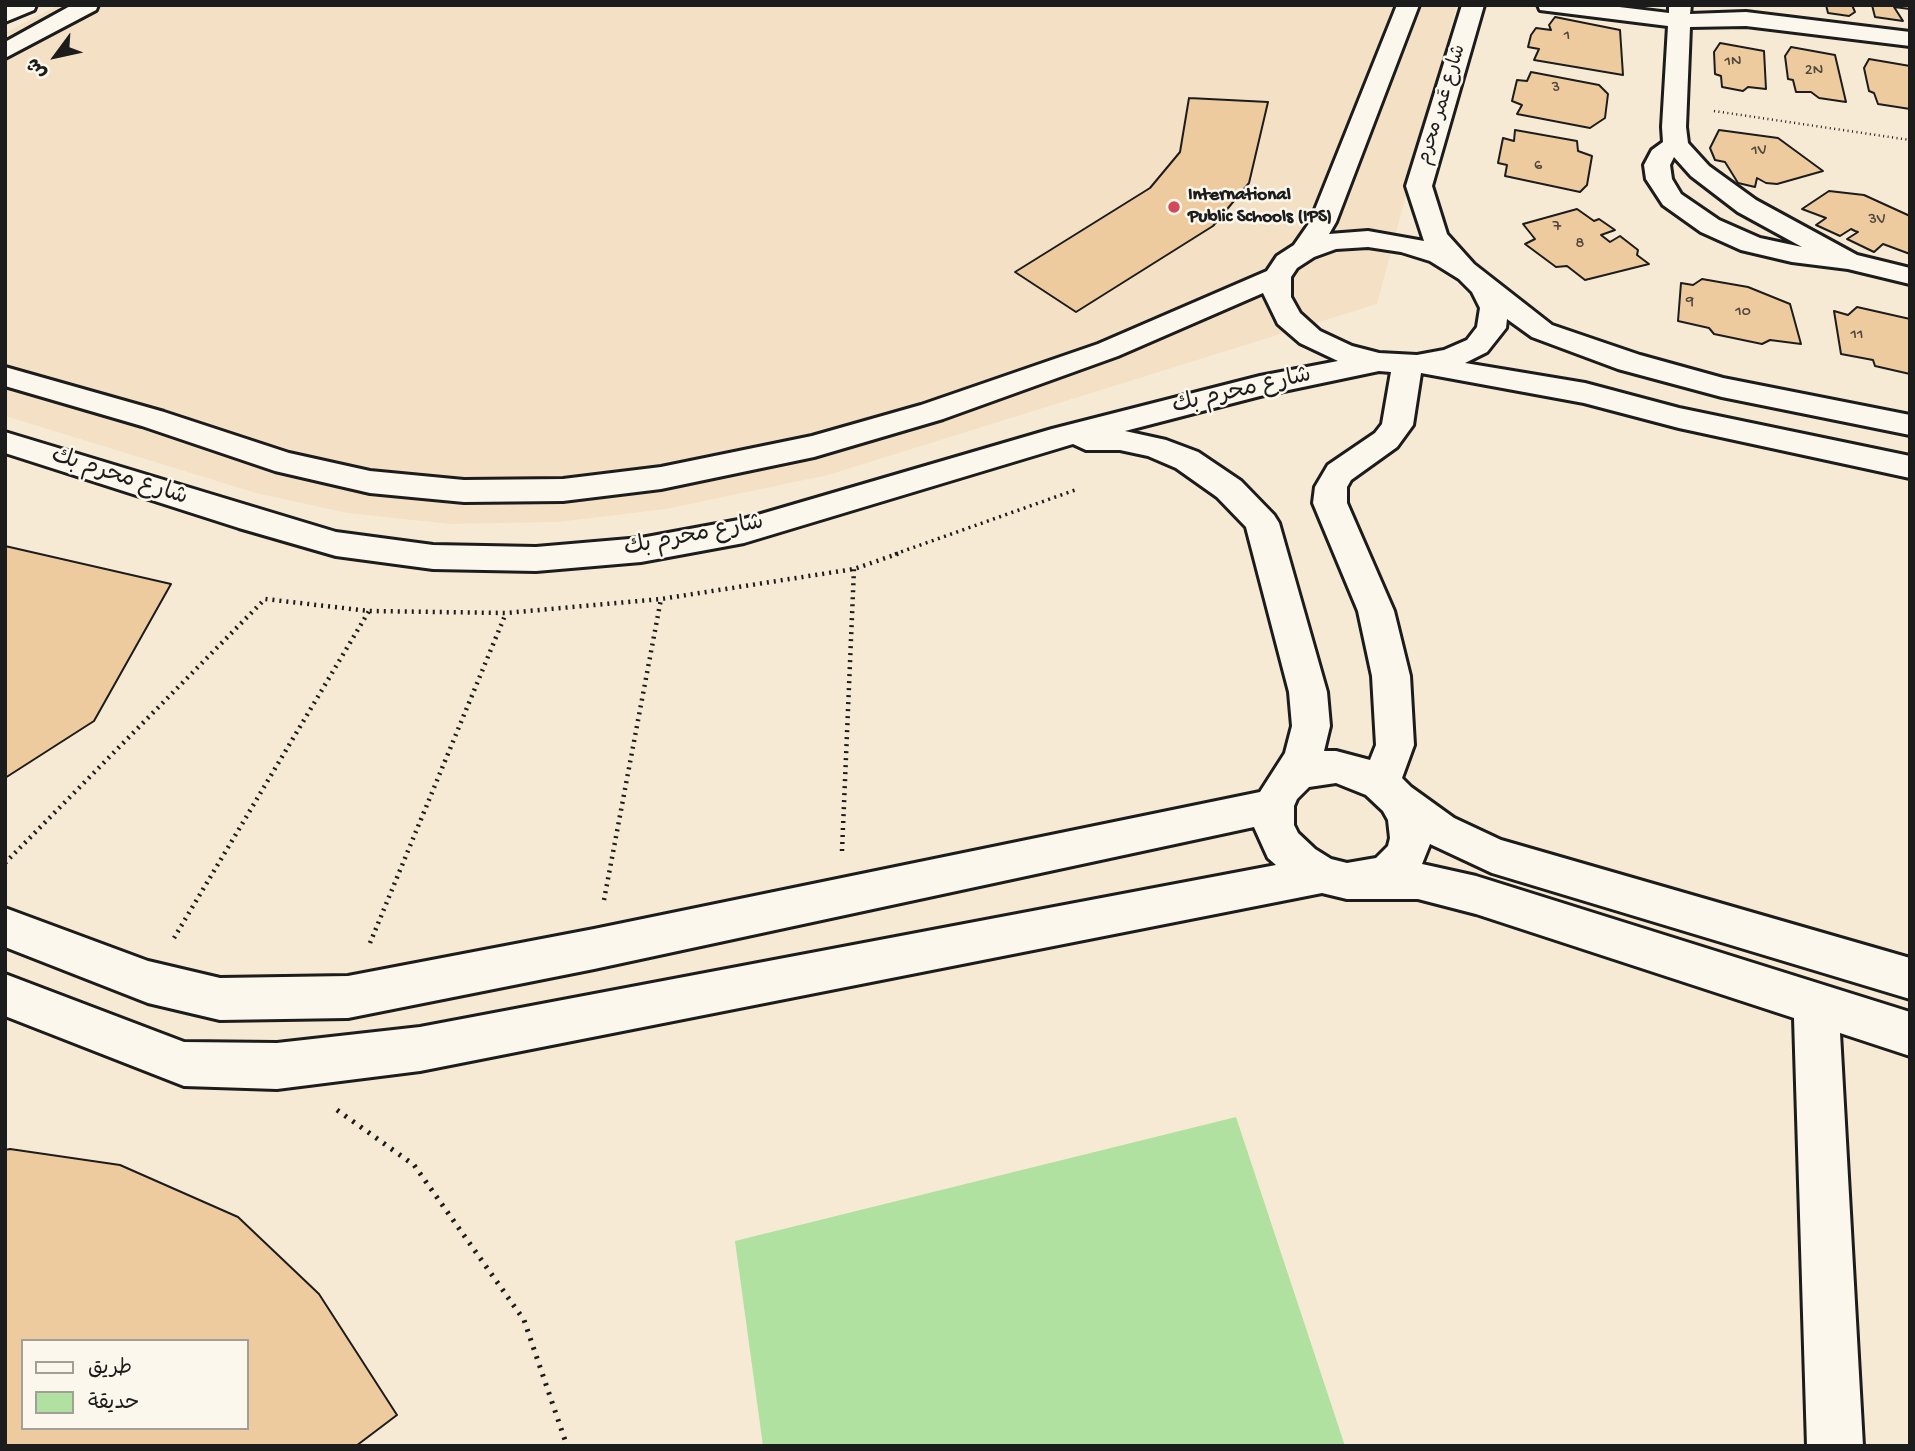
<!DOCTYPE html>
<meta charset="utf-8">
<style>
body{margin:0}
#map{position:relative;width:1915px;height:1451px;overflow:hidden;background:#f7ead5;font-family:"Gochi Hand","Playpen Sans Arabic",sans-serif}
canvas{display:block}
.frame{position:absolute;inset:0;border:7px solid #1c1c1c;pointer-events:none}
.legend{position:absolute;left:21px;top:1339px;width:228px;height:91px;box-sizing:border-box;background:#fbf7ec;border:2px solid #a29f99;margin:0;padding:9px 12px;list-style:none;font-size:21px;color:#1c1c1c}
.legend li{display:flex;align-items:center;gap:14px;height:35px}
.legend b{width:35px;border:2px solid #a29f99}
.north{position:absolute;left:21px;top:21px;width:70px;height:70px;-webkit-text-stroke:5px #fbf7ec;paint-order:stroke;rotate:237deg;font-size:19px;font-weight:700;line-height:28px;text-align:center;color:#1c1c1c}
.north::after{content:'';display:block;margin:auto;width:24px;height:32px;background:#1c1c1c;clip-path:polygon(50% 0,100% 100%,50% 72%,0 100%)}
</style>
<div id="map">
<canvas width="1915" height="1451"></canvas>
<div class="frame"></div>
<ul class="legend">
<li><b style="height:9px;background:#fbf7ec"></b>طريق</li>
<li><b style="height:19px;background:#b0e1a1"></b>حديقة</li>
</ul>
<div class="north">ش</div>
</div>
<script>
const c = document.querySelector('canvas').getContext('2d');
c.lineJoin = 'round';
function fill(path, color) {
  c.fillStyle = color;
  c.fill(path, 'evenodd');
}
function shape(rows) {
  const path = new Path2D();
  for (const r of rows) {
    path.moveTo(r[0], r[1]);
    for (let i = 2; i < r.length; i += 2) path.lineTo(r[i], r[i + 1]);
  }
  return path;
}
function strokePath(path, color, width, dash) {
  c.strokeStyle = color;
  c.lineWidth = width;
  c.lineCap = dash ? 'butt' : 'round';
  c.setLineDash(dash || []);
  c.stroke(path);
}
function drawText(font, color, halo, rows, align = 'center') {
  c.font = font + ' "Gochi Hand","Playpen Sans Arabic",sans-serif';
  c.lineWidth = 5;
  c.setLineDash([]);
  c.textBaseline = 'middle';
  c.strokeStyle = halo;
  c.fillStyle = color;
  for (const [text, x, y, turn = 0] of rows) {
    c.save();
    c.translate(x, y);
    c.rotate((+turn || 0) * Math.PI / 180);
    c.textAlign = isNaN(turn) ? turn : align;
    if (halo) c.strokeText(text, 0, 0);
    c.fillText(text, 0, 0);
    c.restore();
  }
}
const built = shape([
 [58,5,1457,5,1377,304,828,475,666,509,558,522,450,524,347,513,256,493,5,416,5,33]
]);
const green = shape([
 [1236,1117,1345,1446,763,1446,735,1241]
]);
const building = shape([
 [1826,5,1852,5,1855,12,1849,16,1828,13,1826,5],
 [1872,5,1910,5,1910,9,1894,7,1903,21,1875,17,1872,5],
 [1555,17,1620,30,1623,75,1534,60,1539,49,1528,47,1531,35,1536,28,1551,30,1549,25,1555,17],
 [1720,43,1764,51,1766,89,1748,87,1743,91,1722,87,1721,76,1715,74,1714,52,1720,43],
 [1791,47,1835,55,1846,102,1819,98,1811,92,1796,92,1793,80,1788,79,1785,56,1791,47],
 [1869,59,1910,66,1910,109,1878,104,1874,93,1869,91,1864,68,1869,59],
 [1531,72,1599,85,1608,94,1605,118,1590,128,1517,114,1522,105,1512,101,1517,80,1527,81,1531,72],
 [1189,98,1268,102,1249,183,1213,226,1076,312,1015,272,1150,188,1180,152,1189,98],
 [1515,130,1577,141,1578,151,1592,156,1587,185,1580,192,1505,176,1507,165,1498,163,1503,138,1514,141,1515,130],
 [1719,130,1778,138,1823,171,1777,184,1766,183,1757,178,1755,187,1738,183,1725,162,1715,160,1710,148,1719,130],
 [1829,191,1864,195,1910,216,1910,254,1883,244,1874,252,1847,239,1858,232,1855,231,1851,229,1840,236,1816,225,1826,218,1802,209,1829,191],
 [1577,209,1594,221,1599,219,1615,230,1601,235,1610,242,1620,236,1638,250,1637,255,1649,264,1585,280,1567,266,1556,267,1525,244,1535,239,1523,224,1577,209],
 [1702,279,1748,287,1790,304,1801,344,1770,340,1762,344,1714,334,1709,328,1678,321,1681,283,1693,285,1702,279],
 [1857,307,1910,319,1910,374,1875,366,1873,360,1841,354,1834,311,1848,315,1857,307],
 [5,546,171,584,94,721,5,778,5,546],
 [10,1149,120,1165,238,1217,319,1294,397,1415,356,1446,5,1446,5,1150,10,1149],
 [23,1341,247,1341,247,1428,23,1428,23,1341]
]);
const pathFar3 = shape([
 [1714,111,1910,140]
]);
const pathFar2 = shape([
 [895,554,1078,489]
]);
const pathFar1 = shape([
 [842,851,854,569],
 [5,863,265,599,369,611,506,613,661,599,854,569,900,553],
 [604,900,661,599],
 [174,938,369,611],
 [370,943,506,613]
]);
const path = shape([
 [337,1110,414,1165,524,1320,567,1446]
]);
const minor = shape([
 [9,5,36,5,34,10,5,22,5,7,9,5],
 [72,5,98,5,96,10,5,58,5,42,72,5],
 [1397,5,1419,5,1336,222,1329,234,1368,231,1424,241,1406,186,1462,5,1484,5,1432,186,1447,234,1474,264,1552,325,1640,355,1723,378,1910,415,1910,435,1722,397,1618,369,1532,337,1507,319,1506,328,1487,352,1465,363,1585,383,1679,408,1910,456,1910,478,1679,428,1584,403,1421,373,1413,425,1397,447,1351,480,1347,487,1347,503,1394,611,1410,676,1414,745,1402,778,1411,787,1454,818,1501,840,1910,958,1910,999,1492,873,1430,844,1422,864,1476,876,1910,1012,1910,1056,1840,1033,1863,1446,1807,1446,1794,1018,1476,914,1418,899,1347,899,1322,893,420,1071,277,1089,184,1086,5,1016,5,974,184,1042,277,1043,420,1027,1276,865,1268,858,1254,827,594,969,348,1018,220,1020,148,1003,5,947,5,908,148,961,220,978,348,976,594,929,1260,792,1285,753,1292,726,1289,692,1246,527,1217,497,1176,468,1148,456,1120,450,1086,450,1073,444,744,543,641,562,536,571,433,569,336,556,239,528,5,453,5,432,336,532,433,545,536,547,641,538,744,519,1052,429,1260,376,1338,361,1300,343,1278,324,1263,293,1118,356,943,419,814,457,661,489,563,501,464,502,370,493,275,471,142,426,5,386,5,367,164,412,289,453,370,471,464,480,563,479,661,467,812,436,921,405,1098,344,1267,271,1277,256,1294,245,1310,222,1397,5],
 [1368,247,1401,252,1430,261,1459,279,1472,292,1480,308,1477,327,1467,340,1444,350,1417,355,1379,353,1352,346,1320,331,1300,313,1291,297,1291,277,1297,268,1314,257,1336,249,1368,247],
 [1379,371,1391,372,1382,424,1375,433,1328,465,1315,487,1313,503,1358,611,1372,676,1376,745,1370,760,1336,751,1324,751,1330,726,1327,692,1279,523,1274,515,1241,481,1198,452,1166,440,1125,431,1260,396,1379,371],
 [1336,783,1366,795,1383,811,1388,820,1390,838,1388,846,1376,858,1347,863,1331,859,1315,849,1298,833,1294,825,1294,806,1297,799,1309,787,1336,783],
 [1538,5,1603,5,1669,13,1669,5,1691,5,1690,14,1746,12,1910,32,1910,46,1746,26,1690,27,1686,127,1688,143,1709,166,1756,200,1857,255,1910,268,1910,284,1848,269,1792,262,1741,250,1701,232,1663,205,1646,179,1644,165,1652,150,1663,142,1662,127,1668,26,1540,10,1538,5],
 [1674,157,1691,176,1738,212,1802,247,1760,238,1719,220,1681,194,1672,179,1670,165,1674,157]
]);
const markers = [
 [1174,207,7,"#d1495b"]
];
const farNumbernames = [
 ["1",1567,37],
 ["1N",1733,63],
 ["2N",1814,72],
 ["3",1556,89],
 ["1V",1759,152],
 ["6",1538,167],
 ["3V",1877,221],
 ["7",1557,228],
 ["8",1580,245],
 ["9",1690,303],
 ["10",1743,313],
 ["11",1857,336]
];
const farStreetnames = [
 ["شارع عَمر محرم",1443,105,-73]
];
const farPoinames = [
 ["International",1188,196],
 ["Public Schools (IPS)",1188,218]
];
const streetNames = [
 ["شارع محرم بك",1242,392,-13],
 ["شارع محرم بك",119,478,18],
 ["شارع محرم بك",694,537,-11]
];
fill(built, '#f4e1c5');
fill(green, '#b0e1a1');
fill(building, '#eecb9f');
strokePath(building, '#1c1c1c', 2);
strokePath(minor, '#1c1c1c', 6);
strokePath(pathFar3, '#1c1c1c', 2.5, [1, 3.5]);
strokePath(pathFar2, '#1c1c1c', 3.5, [2, 4.5]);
strokePath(pathFar1, '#1c1c1c', 4.5, [2, 5]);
strokePath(path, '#1c1c1c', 5, [2.5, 7]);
fill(minor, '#fbf7ec');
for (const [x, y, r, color] of markers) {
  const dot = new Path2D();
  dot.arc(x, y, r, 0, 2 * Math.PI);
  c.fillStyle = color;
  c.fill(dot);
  strokePath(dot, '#fbf7ec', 2.5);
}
drawText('16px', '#50483d', null, farNumbernames);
drawText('19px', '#1c1c1c', '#fbf7ec', farStreetnames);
drawText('bold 19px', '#1c1c1c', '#fbf7ec', farPoinames, 'left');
drawText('23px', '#1c1c1c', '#fbf7ec', streetNames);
</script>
